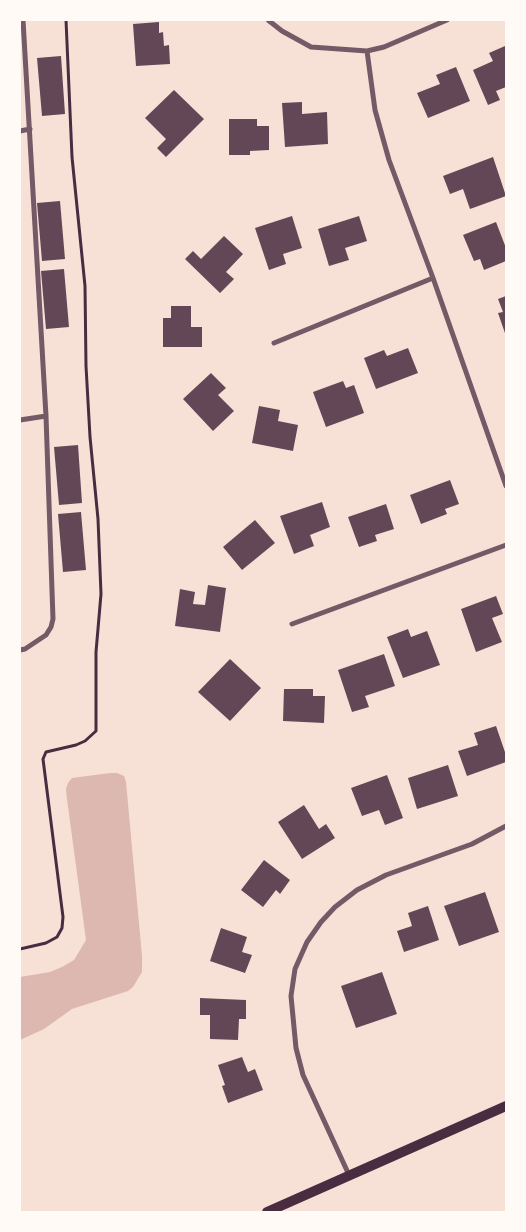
<!DOCTYPE html>
<style>
body{margin:0}
#map{position:relative;width:526px;height:1232px;overflow:hidden;background:#f7e1d7;font-family:"Crimson Pro",serif}
canvas{display:block}
.frame{position:absolute;inset:0;border:21px solid #fffaf5;pointer-events:none}
</style>
<div id="map">
<canvas width="526" height="1232"></canvas>
<div class="frame"></div>
</div>
<script>
const c = document.querySelector('canvas').getContext('2d');
c.lineJoin = 'round';
function fill(path, color) {
  c.fillStyle = color;
  c.fill(path, 'evenodd');
}
function shape(rows) {
  const path = new Path2D();
  for (const r of rows) {
    path.moveTo(r[0], r[1]);
    for (let i = 2; i < r.length; i += 2) path.lineTo(r[i], r[i + 1]);
  }
  return path;
}
function strokePath(path, color, width, dash) {
  c.strokeStyle = color;
  c.lineWidth = width;
  c.lineCap = dash ? 'butt' : 'round';
  c.setLineDash(dash || []);
  c.stroke(path);
}
const water = shape([
 [110,773,117,773,124,776,126,782,142,956,142,972,133,987,128,991,72,1009,44,1029,20,1040,20,977,50,972,62,967,74,960,86,940,67,799,66,789,68,783,72,778]
]);
const building = shape([
 [159,22,159,33,163,32,164,46,169,45,170,64,136,66,133,24],
 [505,46,506,87,496,91,500,100,488,105,473,70,493,61,489,53],
 [61,56,65,114,42,116,37,58],
 [456,67,470,101,428,118,417,93,440,84,436,75],
 [174,90,204,119,166,157,157,148,166,139,145,118],
 [302,102,302,114,327,112,328,144,285,147,282,103],
 [229,119,257,119,257,126,269,126,269,150,250,151,250,155,229,155],
 [493,157,506,196,470,209,463,189,450,194,443,176],
 [60,201,65,259,42,261,37,203],
 [292,216,302,248,283,254,286,264,269,270,255,228],
 [359,216,367,241,345,248,349,260,329,266,318,229],
 [496,222,506,248,506,261,484,270,480,259,474,261,463,235],
 [224,236,243,254,226,272,234,279,220,293,185,259,193,251,201,259],
 [64,269,69,327,46,329,41,271],
 [506,296,506,336,498,313,503,312,498,299],
 [171,306,191,306,191,327,202,327,202,347,163,347,163,318,171,318],
 [408,348,418,373,376,389,364,358,384,350,387,356],
 [211,373,226,388,218,395,234,411,213,431,183,399],
 [343,381,346,388,354,385,364,413,326,427,313,392],
 [259,406,280,410,278,421,298,425,293,451,252,443],
 [78,445,82,503,59,505,54,447],
 [450,480,459,504,445,509,447,514,421,524,410,495],
 [322,502,330,527,310,535,314,546,294,554,280,516],
 [386,504,394,529,375,535,377,541,359,547,348,517],
 [81,512,86,570,63,572,58,514],
 [255,520,275,543,242,570,223,547],
 [208,585,226,588,220,632,175,626,180,589,195,592,193,604,205,605],
 [496,596,503,614,492,618,502,642,476,652,461,609],
 [408,629,411,637,427,631,440,665,403,678,387,637],
 [384,654,395,686,365,696,369,707,352,712,338,670],
 [230,659,261,688,230,721,198,692],
 [284,689,313,689,313,696,325,696,324,723,283,721],
 [496,726,506,755,506,762,467,776,458,751,478,745,474,733],
 [448,765,458,796,417,809,408,778],
 [387,775,403,818,385,825,379,810,362,816,351,788],
 [304,805,319,829,326,824,335,838,302,859,278,822],
 [264,860,290,880,280,894,276,890,263,907,241,890],
 [485,892,499,932,459,946,444,906],
 [428,906,439,940,404,952,397,931,412,926,408,913],
 [221,928,247,937,242,952,252,955,245,973,210,961],
 [382,972,397,1014,356,1028,341,986],
 [200,998,246,1000,246,1019,239,1019,238,1040,210,1039,210,1015,200,1015],
 [242,1057,248,1072,255,1069,263,1090,228,1103,222,1086,225,1085,218,1065]
]);
const path = shape([
 [20,949,46,943,57,937,62,928,63,917,43,759,46,752,76,745,85,741,96,731,96,652,101,594,98,519,90,437,86,366,85,286,72,157,66,20]
]);
const minor = shape([
 [268,20,282,31,311,47,367,51,384,47,447,20],
 [367,51,375,110,389,160,433,278,506,486],
 [20,131,30,129],
 [274,343,433,278],
 [20,420,46,416],
 [292,624,506,545],
 [20,650,25,649,46,635,51,627,53,619,46,416,23,20],
 [349,1175,303,1075,296,1048,291,996,295,969,307,942,321,922,335,907,357,890,386,875,472,844,506,826]
]);
const secondary = shape([
 [267,1212,506,1106]
]);
fill(water, '#dcb8b0');
fill(building, '#644757');
strokePath(path, '#4a2c40', 3);
strokePath(minor, '#755966', 5);
strokePath(secondary, '#4a2c40', 10);
</script>
